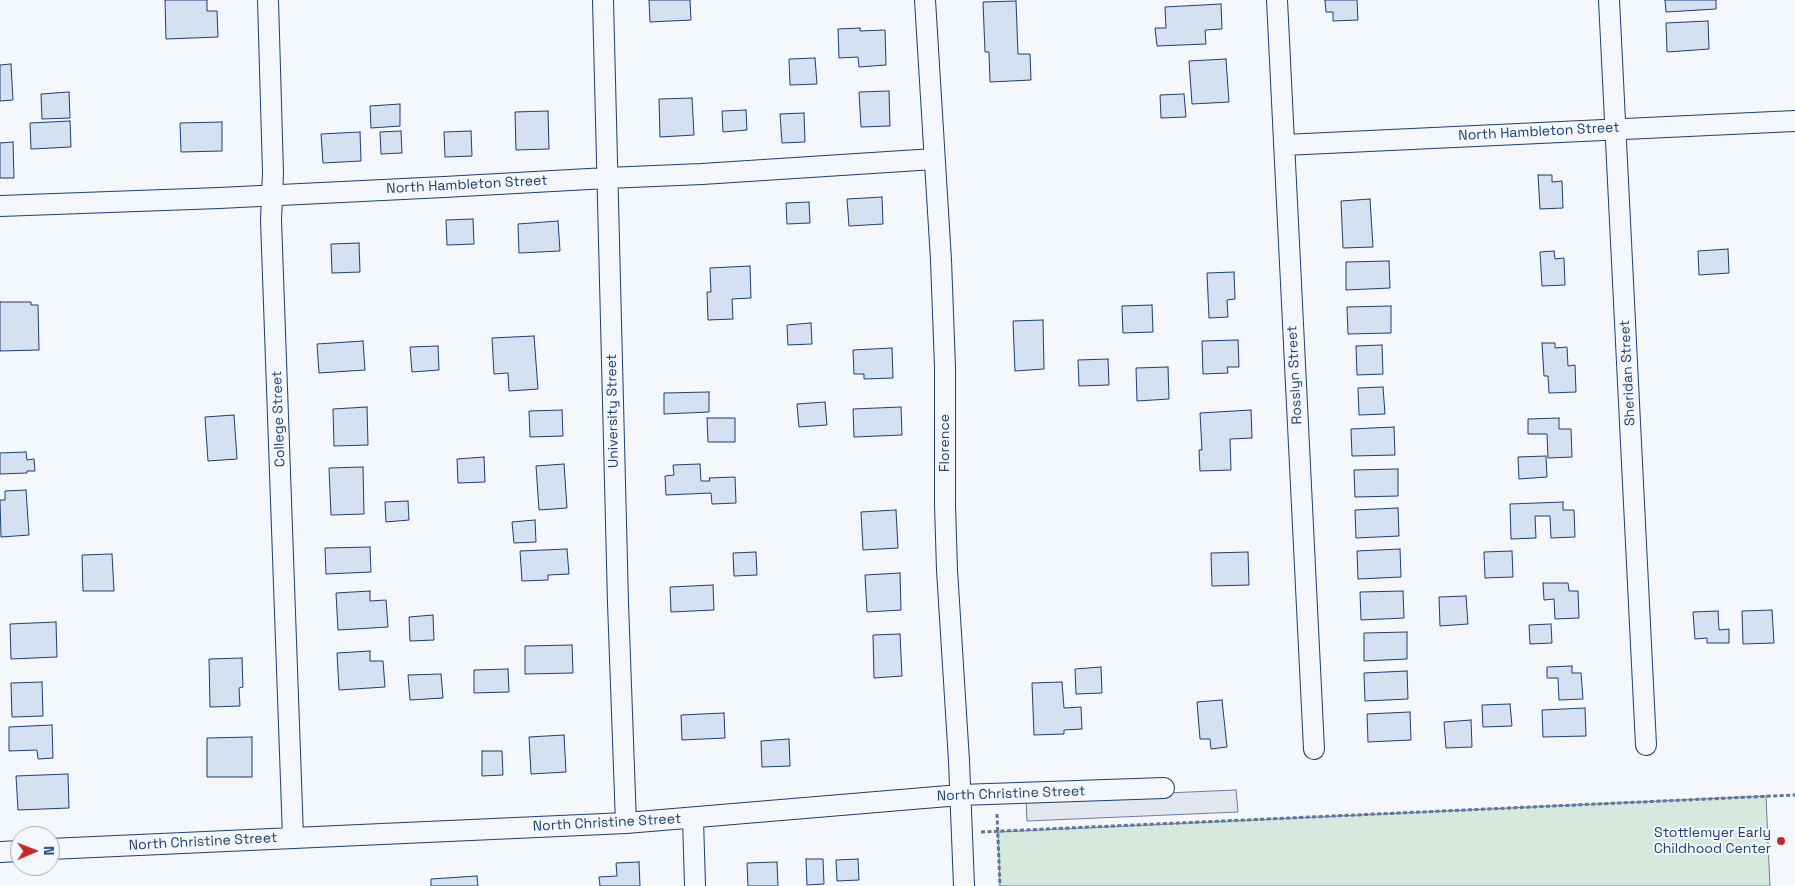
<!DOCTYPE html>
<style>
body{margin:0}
#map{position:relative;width:1795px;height:886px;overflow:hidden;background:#f4f7fb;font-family:"Space Grotesk",sans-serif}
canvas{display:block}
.north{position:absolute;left:10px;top:826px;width:50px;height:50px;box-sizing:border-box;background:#f4f7fb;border:1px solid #9eadc5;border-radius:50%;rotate:89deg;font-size:14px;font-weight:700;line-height:20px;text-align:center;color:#1d3f73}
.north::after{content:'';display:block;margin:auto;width:18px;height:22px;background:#c62828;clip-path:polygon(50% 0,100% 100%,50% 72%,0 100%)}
</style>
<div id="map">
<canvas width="1795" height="886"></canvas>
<div class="north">N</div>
</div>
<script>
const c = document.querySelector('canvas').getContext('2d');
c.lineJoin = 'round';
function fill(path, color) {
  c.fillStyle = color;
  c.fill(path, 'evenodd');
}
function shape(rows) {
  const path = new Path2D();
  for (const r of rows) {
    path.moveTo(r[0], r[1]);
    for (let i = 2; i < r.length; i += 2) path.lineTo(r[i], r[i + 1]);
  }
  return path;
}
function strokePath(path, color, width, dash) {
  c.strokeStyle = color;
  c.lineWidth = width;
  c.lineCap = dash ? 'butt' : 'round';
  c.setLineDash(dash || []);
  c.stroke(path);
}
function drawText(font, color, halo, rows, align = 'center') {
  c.font = font + ' "Space Grotesk",sans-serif';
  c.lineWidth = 4;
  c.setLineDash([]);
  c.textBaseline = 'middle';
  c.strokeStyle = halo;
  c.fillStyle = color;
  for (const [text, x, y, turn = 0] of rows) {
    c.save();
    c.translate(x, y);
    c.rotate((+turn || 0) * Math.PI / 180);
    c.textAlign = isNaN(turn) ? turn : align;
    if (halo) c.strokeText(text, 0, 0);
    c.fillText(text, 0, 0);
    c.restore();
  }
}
const green = shape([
 [1766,796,1770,886,1000,886,998,832,1766,796]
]);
const parking = shape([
 [1236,790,1238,812,1027,821,1026,799,1236,790]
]);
const building = shape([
 [165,0,207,0,207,11,217,11,218,37,166,39,165,0],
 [649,0,690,0,691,20,650,22,649,0],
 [1325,0,1357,0,1358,20,1333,21,1333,12,1326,12,1325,0],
 [1665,0,1716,0,1716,9,1666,12,1665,0],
 [1016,1,1018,54,1030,54,1031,80,990,82,989,52,985,52,983,2,1016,1],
 [1221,4,1222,29,1205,30,1206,44,1157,46,1155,28,1166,28,1165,7,1221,4],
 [1708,21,1709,49,1667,52,1666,23,1708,21],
 [860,28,860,31,885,30,886,65,859,67,858,57,839,58,838,29,860,28],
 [815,58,817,84,790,85,789,59,815,58],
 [1226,59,1229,102,1192,104,1189,61,1226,59],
 [11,64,13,100,0,101,0,65,11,64],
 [889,91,890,126,861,127,859,92,889,91],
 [69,92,70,118,42,119,41,94,69,92],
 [1184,94,1186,117,1161,118,1160,95,1184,94],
 [692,98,694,135,660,137,659,99,692,98],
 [400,104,400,126,371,128,370,106,400,104],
 [746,110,747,130,723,132,722,111,746,110],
 [548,111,549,149,516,150,515,112,548,111],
 [804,113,805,142,782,143,780,114,804,113],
 [70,121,71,147,31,149,30,123,70,121],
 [222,122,222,151,181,152,180,123,222,122],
 [401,131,402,153,381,154,380,132,401,131],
 [471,131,472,156,445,157,444,132,471,131],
 [360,132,361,161,323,163,321,134,360,132],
 [13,142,14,178,0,178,0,143,13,142],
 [1538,175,1552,175,1552,182,1562,181,1563,208,1540,209,1538,175],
 [882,197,883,224,849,226,847,199,882,197],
 [1370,199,1373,247,1343,248,1341,201,1370,199],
 [809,202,810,223,787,224,786,203,809,202],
 [473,219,474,244,447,245,446,220,473,219],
 [558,221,560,251,519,253,518,224,558,221],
 [359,243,360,272,332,273,331,244,359,243],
 [1728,249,1729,273,1699,275,1698,251,1728,249],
 [1554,251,1555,259,1564,258,1565,285,1542,286,1540,252,1554,251],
 [1389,261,1390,288,1346,290,1346,262,1389,261],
 [750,266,751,298,732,299,733,319,708,320,707,292,711,292,710,268,750,266],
 [1234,272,1235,299,1227,300,1228,317,1209,318,1207,273,1234,272],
 [0,302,31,302,31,305,38,305,39,350,0,351,0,302],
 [1152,305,1153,332,1123,333,1122,306,1152,305],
 [1391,306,1391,333,1348,334,1347,307,1391,306],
 [1043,320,1044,369,1015,371,1013,321,1043,320],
 [811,323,812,344,788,345,787,325,811,323],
 [534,336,538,389,509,391,508,373,494,374,492,338,534,336],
 [1238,340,1239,367,1227,367,1228,373,1203,374,1202,341,1238,340],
 [363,341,365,370,319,373,317,344,363,341],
 [1542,343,1555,343,1555,348,1567,347,1568,366,1575,365,1576,392,1549,393,1548,376,1544,376,1542,343],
 [1382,345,1383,374,1357,375,1356,346,1382,345],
 [438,346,439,370,412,372,410,347,438,346],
 [892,348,893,378,864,379,864,374,854,374,853,350,892,348],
 [1108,359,1109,385,1079,386,1078,360,1108,359],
 [1168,367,1169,399,1137,401,1136,368,1168,367],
 [1383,387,1385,414,1359,415,1358,388,1383,387],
 [709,392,709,412,664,414,664,393,709,392],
 [825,402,827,425,799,427,797,404,825,402],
 [367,407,368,445,334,446,333,409,367,407],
 [901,407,902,435,854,437,853,409,901,407],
 [562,410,563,436,530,437,529,411,562,410],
 [1251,410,1252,438,1230,439,1231,470,1200,471,1199,450,1202,450,1200,413,1251,410],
 [234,415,237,459,208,461,205,417,234,415],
 [707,418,735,418,735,442,708,442,707,418],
 [1559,418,1559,429,1571,429,1572,457,1548,458,1547,434,1528,434,1528,419,1559,418],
 [1394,427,1395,455,1352,456,1351,429,1394,427],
 [26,452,27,460,34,459,35,471,27,471,27,473,0,474,0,453,26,452],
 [1546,456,1547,477,1519,479,1518,457,1546,456],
 [484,457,485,482,458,483,457,459,484,457],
 [564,464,567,508,539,510,536,466,564,464],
 [700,464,701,481,710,481,709,478,735,477,736,503,712,504,711,493,666,495,665,476,674,475,673,465,700,464],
 [363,467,364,514,331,515,329,468,363,467],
 [1398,469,1398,496,1355,497,1354,470,1398,469],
 [26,490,29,535,1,537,0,500,5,500,5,491,26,490],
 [408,501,409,520,386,522,385,502,408,501],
 [1563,502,1563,510,1574,510,1575,537,1551,538,1550,516,1535,516,1536,538,1511,539,1510,504,1563,502],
 [1398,508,1399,536,1356,538,1355,510,1398,508],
 [896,510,898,548,863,550,861,512,896,510],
 [535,520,536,542,514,543,512,522,535,520],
 [370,547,371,572,326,574,325,548,370,547],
 [567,549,569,574,548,575,548,580,522,581,520,551,567,549],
 [1400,549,1401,577,1358,579,1357,551,1400,549],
 [1512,551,1513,577,1485,578,1484,552,1512,551],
 [756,552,757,575,734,576,733,553,756,552],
 [1248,552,1249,585,1212,586,1211,553,1248,552],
 [112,554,114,591,83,591,82,555,112,554],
 [900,573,901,610,867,612,865,575,900,573],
 [1543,583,1568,583,1569,591,1578,591,1579,618,1555,619,1554,599,1544,600,1543,583],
 [713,585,714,610,671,612,670,587,713,585],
 [370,591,370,601,386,600,388,627,338,630,336,593,370,591],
 [1403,591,1404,618,1361,620,1360,592,1403,591],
 [1466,596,1468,624,1440,626,1439,597,1466,596],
 [1772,610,1774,643,1743,644,1742,611,1772,610],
 [1718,611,1719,630,1729,629,1729,643,1707,643,1707,638,1695,639,1693,612,1718,611],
 [433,615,434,640,410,641,409,617,433,615],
 [56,622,57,657,11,659,10,624,56,622],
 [1551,624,1552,643,1530,644,1529,625,1551,624],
 [1407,632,1407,659,1364,661,1364,633,1407,632],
 [900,634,902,676,874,678,873,635,900,634],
 [572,645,573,673,525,674,525,646,572,645],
 [370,651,370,661,383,661,385,687,339,690,337,653,370,651],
 [242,658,243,687,239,688,240,706,210,707,209,659,242,658],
 [1572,666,1572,673,1581,673,1583,699,1559,700,1558,678,1547,678,1547,667,1572,666],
 [1101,667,1102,693,1076,694,1075,669,1101,667],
 [508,669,509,692,474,693,474,670,508,669],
 [1407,671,1408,699,1365,701,1364,673,1407,671],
 [441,674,443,698,410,700,408,675,441,674],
 [42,682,43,716,12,717,11,683,42,682],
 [1062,682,1064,708,1081,707,1082,729,1064,730,1064,734,1034,735,1032,683,1062,682],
 [1222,700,1227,747,1211,749,1210,739,1200,739,1197,702,1222,700],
 [1510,704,1512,726,1483,727,1482,705,1510,704],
 [1585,708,1586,736,1543,737,1542,710,1585,708],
 [1410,712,1411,740,1368,742,1367,714,1410,712],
 [724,713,725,738,682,740,681,715,724,713],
 [1471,720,1472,747,1446,748,1444,722,1471,720],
 [52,725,53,758,38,759,37,750,9,751,9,727,52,725],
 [564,735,566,772,531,774,529,737,564,735],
 [252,737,252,777,207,777,207,738,252,737],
 [789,739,790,766,762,767,761,741,789,739],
 [482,751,502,751,503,775,482,776,482,751],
 [68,774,69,808,18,810,16,776,68,774],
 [806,859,823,859,824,884,807,885,806,859],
 [858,859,859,880,837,881,836,860,858,859],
 [639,862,640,886,600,886,599,877,617,876,616,863,639,862],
 [777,862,778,886,748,886,747,863,777,862],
 [477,876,478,886,431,886,431,879,477,876]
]);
const path = shape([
 [997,814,1000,886],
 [981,832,1795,795]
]);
const street = shape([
 [268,0,273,173,271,220,293,837],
 [603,0,618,603,626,823],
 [925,0,941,260,945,367,945,505,947,570,959,761,964,886],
 [1277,0,1314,749],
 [1609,0,1646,745],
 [1284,145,1795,121],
 [0,206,219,198,444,187,607,178,702,174,934,159],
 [693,819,695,886],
 [50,849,626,823,960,795,1164,788],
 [0,852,20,851]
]);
const markers = [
 [1781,841,5,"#c62828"]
];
const streetNames = [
 ["North Hambleton Street",1539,132,-3],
 ["North Hambleton Street",467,185,-3],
 ["Sheridan Street",1628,373,-93],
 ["Rosslyn Street",1295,375,-93],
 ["University Street",613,411,-91],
 ["College Street",279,419,-92],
 ["Florence",945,443,-90],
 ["North Christine Street",1011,794,-2],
 ["North Christine Street",607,823,-3],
 ["North Christine Street",203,842,-3]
];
const poiNames = [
 ["Stottlemyer Early",1771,833],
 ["Childhood Center",1771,849]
];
fill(green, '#d7e8df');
strokePath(green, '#687fa3', 1);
fill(parking, '#e3e8f0');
strokePath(parking, '#687fa3', 1);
fill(building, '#d5e0f0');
strokePath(building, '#1d3f73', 1);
strokePath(street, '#1d3f73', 22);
strokePath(path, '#5e769c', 3, [4, 2.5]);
strokePath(street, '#f4f7fb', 20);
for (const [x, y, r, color] of markers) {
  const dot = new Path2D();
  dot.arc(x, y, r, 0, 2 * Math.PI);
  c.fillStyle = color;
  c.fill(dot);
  strokePath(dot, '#f4f7fb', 2);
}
drawText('14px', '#1d3f73', '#f4f7fb', streetNames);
drawText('14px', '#1d3f73', '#f4f7fb', poiNames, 'right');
</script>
